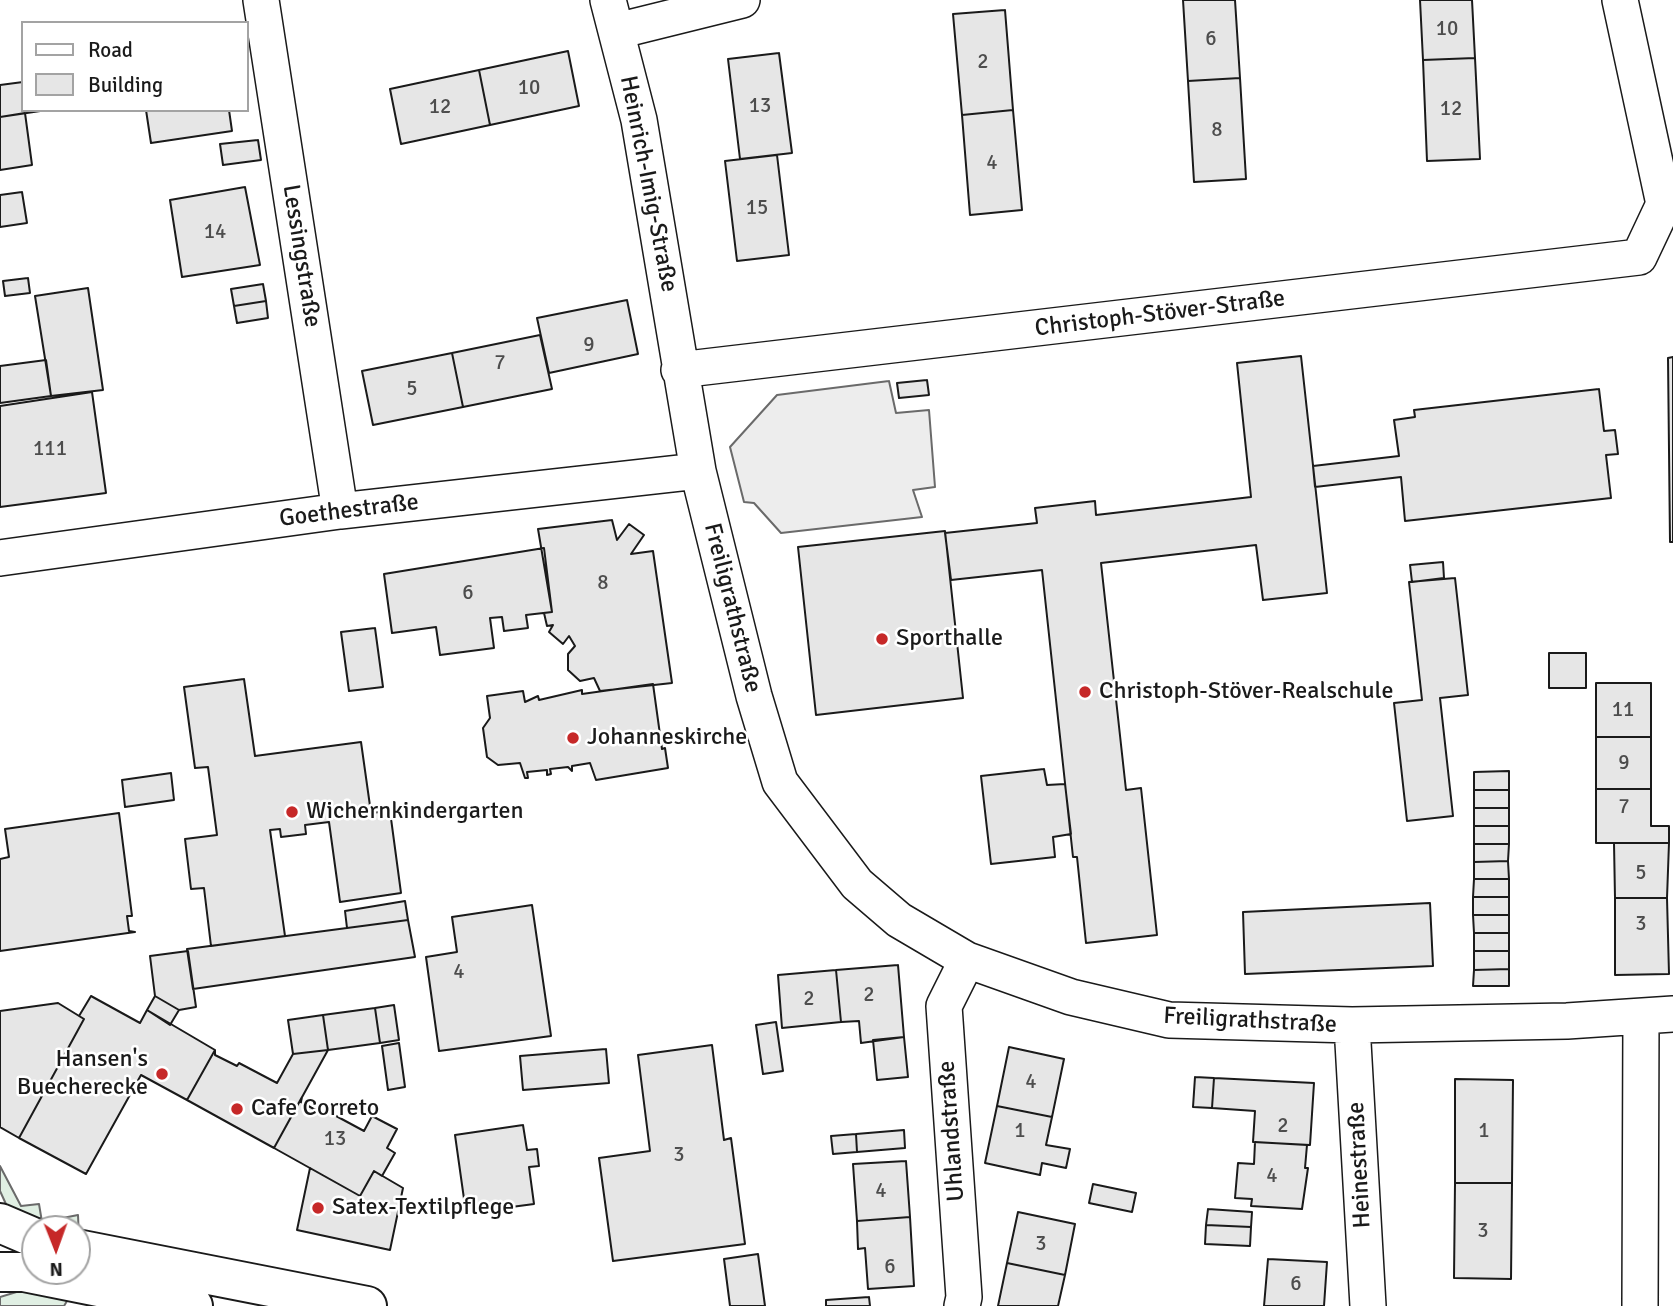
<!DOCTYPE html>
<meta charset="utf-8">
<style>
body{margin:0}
#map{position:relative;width:1673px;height:1306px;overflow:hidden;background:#fff;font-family:Signika,sans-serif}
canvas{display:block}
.legend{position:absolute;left:21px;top:21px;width:228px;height:91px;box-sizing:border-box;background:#fff;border:2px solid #a3a3a3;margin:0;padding:9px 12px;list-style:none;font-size:21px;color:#1a1a1a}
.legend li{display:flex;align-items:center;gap:14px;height:35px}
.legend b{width:35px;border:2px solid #a3a3a3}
.north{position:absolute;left:21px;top:1215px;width:70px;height:70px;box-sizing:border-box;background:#fff;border:2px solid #a3a3a3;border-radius:50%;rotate:179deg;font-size:19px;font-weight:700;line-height:28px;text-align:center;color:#1a1a1a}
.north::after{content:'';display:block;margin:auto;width:24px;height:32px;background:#c62828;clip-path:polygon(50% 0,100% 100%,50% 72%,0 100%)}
</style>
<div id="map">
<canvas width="1673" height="1306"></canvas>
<ul class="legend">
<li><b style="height:9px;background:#fff"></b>Road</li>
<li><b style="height:19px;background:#e6e6e6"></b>Building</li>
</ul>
<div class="north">N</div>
</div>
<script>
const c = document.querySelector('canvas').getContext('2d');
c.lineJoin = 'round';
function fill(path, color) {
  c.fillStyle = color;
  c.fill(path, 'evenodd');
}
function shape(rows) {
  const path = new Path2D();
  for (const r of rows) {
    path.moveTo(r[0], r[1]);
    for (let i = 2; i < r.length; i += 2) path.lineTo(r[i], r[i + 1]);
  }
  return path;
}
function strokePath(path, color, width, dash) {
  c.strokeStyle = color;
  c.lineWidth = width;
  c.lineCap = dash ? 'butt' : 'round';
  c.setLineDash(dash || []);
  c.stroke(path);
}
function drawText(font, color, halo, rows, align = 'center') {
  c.font = font + ' Signika,sans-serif';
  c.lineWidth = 5;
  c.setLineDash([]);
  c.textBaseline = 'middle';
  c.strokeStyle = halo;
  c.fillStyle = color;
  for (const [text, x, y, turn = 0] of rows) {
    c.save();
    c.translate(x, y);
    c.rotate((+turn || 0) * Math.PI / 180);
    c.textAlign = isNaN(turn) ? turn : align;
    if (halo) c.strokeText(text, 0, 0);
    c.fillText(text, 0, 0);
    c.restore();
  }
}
const green = shape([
 [0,1166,21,1206,39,1204,42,1222,78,1215,79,1239,77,1229,35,1229,11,1215,0,1191,0,1166],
 [23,1290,70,1296,64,1306,0,1306,0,1297,23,1290]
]);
const parking = shape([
 [889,381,896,413,929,410,935,487,913,490,922,517,781,533,754,503,744,502,730,447,777,395,889,381]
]);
const building = shape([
 [1183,0,1235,0,1240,78,1188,81,1183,0],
 [1420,0,1472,0,1475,58,1423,60,1420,0],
 [1005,10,1013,110,962,115,953,14,1005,10],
 [568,51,579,106,490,125,479,70,568,51],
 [779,53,792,153,740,159,728,59,779,53],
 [1475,58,1480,159,1427,161,1423,60,1475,58],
 [479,70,490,125,401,144,390,89,479,70],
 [1240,78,1246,179,1194,182,1188,81,1240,78],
 [23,82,23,110,47,110,0,117,0,85,23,82],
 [146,110,229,110,232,131,151,143,146,110],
 [1013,110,1022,210,970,215,962,115,1013,110],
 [25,113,32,165,0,170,0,117,25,113],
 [258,140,261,160,223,165,220,144,258,140],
 [777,155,789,255,737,261,725,161,777,155],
 [245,187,260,265,182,277,170,200,245,187],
 [22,192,27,223,0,227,0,195,22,192],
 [28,278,30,293,5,296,3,281,28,278],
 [263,284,266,301,234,306,231,289,263,284],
 [88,288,103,390,51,396,35,296,88,288],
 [627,300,638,354,549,373,537,318,627,300],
 [266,301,268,318,237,323,234,306,266,301],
 [540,335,552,389,463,407,452,353,540,335],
 [452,353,463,407,373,425,362,371,452,353],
 [1301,356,1327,593,1263,600,1256,545,1101,563,1126,790,1141,788,1157,935,1086,943,1077,857,1073,857,1042,570,951,580,945,533,1037,523,1035,508,1095,501,1096,515,1251,497,1237,363,1301,356],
 [1673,357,1673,542,1670,542,1668,358,1673,357],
 [46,360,51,396,0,403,0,366,46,360],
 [927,380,929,395,899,398,897,383,927,380],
 [1599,389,1604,431,1615,430,1618,454,1606,455,1611,498,1405,521,1401,477,1315,487,1313,466,1399,456,1394,420,1415,417,1414,410,1599,389],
 [92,392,106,493,0,507,0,406,92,392],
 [612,520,617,540,629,524,644,535,631,554,653,551,672,683,600,691,594,678,580,681,568,670,568,654,575,646,569,636,563,644,549,632,553,625,547,626,544,613,552,612,538,529,612,520],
 [945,531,963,698,816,715,798,547,945,531],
 [544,548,552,612,526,615,528,628,504,631,502,617,490,618,494,648,440,655,436,627,392,633,384,574,544,548],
 [1443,562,1444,578,1412,582,1410,565,1443,562],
 [1455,578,1468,695,1440,698,1453,816,1407,821,1394,703,1422,700,1409,582,1455,578],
 [375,628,383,687,349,691,341,632,375,628],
 [1549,653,1586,653,1586,688,1549,688,1549,653],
 [244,679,255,756,361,742,371,813,390,811,401,893,340,902,329,822,305,825,306,834,281,837,280,829,270,830,285,936,211,946,204,888,191,889,185,839,217,835,208,767,195,768,184,687,244,679],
 [1596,683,1651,683,1651,737,1596,737,1596,683],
 [653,684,662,749,665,748,668,768,596,780,590,763,572,766,572,771,568,767,550,769,551,774,547,775,547,770,527,772,528,778,525,778,520,763,498,765,487,757,483,728,490,718,487,696,523,691,525,702,538,696,539,700,582,690,582,694,653,684],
 [1596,737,1651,737,1651,789,1596,789,1596,737],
 [1044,769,1047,785,1065,784,1071,834,1053,837,1055,857,991,864,981,776,1044,769],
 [1509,771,1509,790,1474,790,1474,772,1509,771],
 [171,773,174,800,125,807,122,780,171,773],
 [1596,789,1651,789,1651,826,1669,826,1669,843,1596,843,1596,789],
 [1474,790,1509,790,1509,808,1474,808,1474,790],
 [1474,808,1509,808,1509,826,1474,826,1474,808],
 [119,813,132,916,127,916,129,931,135,932,0,951,0,859,9,857,5,829,119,813],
 [1474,826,1509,826,1509,844,1474,844,1474,826],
 [1614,843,1669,843,1667,898,1615,898,1614,843],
 [1474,844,1509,844,1508,861,1474,862,1474,844],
 [1508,861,1509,879,1474,879,1474,862,1508,861],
 [1474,879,1509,879,1509,897,1473,897,1474,879],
 [1473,897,1509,897,1509,915,1473,915,1473,897],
 [1615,898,1667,898,1669,974,1615,975,1615,898],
 [405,901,408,920,347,928,345,911,405,901],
 [1430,903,1433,966,1245,974,1243,912,1430,903],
 [532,905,551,1036,439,1051,426,957,457,952,452,917,532,905],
 [1473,915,1509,915,1509,933,1474,933,1473,915],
 [408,920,415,957,193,989,187,949,408,920],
 [1474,933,1509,933,1509,951,1474,951,1474,933],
 [188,951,196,1007,179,1010,155,996,150,956,188,951],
 [1474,951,1509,951,1509,969,1474,970,1474,951],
 [898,965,904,1037,861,1043,859,1021,841,1022,836,970,898,965],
 [1509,969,1509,986,1473,986,1474,970,1509,969],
 [836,970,841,1022,782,1028,778,975,836,970],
 [91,996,140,1023,147,1010,215,1050,187,1100,141,1075,86,1174,19,1138,84,1019,79,1016,91,996],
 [155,996,179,1010,170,1025,147,1010,155,996],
 [58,1003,84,1019,19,1138,0,1127,0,1011,58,1003],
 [394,1005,399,1040,380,1043,375,1008,394,1005],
 [375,1008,380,1043,328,1050,323,1015,375,1008],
 [323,1015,328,1050,293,1054,288,1020,323,1015],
 [776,1022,783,1071,763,1074,756,1025,776,1022],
 [904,1037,908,1077,877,1080,873,1040,904,1037],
 [399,1043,405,1087,388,1090,382,1046,399,1043],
 [712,1045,724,1140,731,1138,745,1244,613,1261,599,1158,650,1151,638,1055,712,1045],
 [1009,1047,1064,1059,1052,1117,997,1106,1009,1047],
 [606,1049,609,1083,523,1090,520,1056,606,1049],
 [215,1050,215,1055,237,1066,239,1063,277,1083,293,1054,328,1050,274,1148,187,1100,215,1050],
 [1195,1077,1214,1078,1212,1108,1193,1107,1195,1077],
 [1214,1078,1314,1083,1310,1145,1253,1142,1255,1111,1212,1108,1214,1078],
 [1455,1079,1513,1080,1512,1183,1455,1183,1455,1079],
 [302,1097,301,1102,323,1114,325,1110,364,1131,372,1116,397,1129,387,1148,395,1153,382,1176,374,1171,360,1196,274,1148,302,1097],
 [997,1106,1052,1117,1046,1145,1070,1149,1066,1168,1042,1163,1040,1175,985,1163,997,1106],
 [523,1125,527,1150,537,1149,539,1166,529,1167,534,1204,466,1213,455,1135,523,1125],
 [904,1130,905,1148,857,1152,856,1134,904,1130],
 [856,1134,857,1152,833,1154,831,1136,856,1134],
 [1255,1142,1307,1145,1305,1168,1308,1168,1302,1209,1251,1206,1252,1199,1235,1198,1238,1163,1254,1164,1255,1142],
 [906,1161,910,1217,857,1221,853,1164,906,1161],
 [310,1168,360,1196,374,1171,403,1188,390,1250,297,1230,310,1168],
 [1455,1183,1512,1183,1511,1279,1454,1278,1455,1183],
 [1093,1184,1136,1193,1132,1212,1089,1203,1093,1184],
 [1208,1209,1252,1212,1251,1227,1206,1225,1208,1209],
 [1018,1212,1075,1224,1065,1275,1007,1263,1018,1212],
 [910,1217,914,1286,868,1289,865,1248,858,1249,857,1221,910,1217],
 [1206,1225,1251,1227,1250,1246,1205,1244,1206,1225],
 [758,1254,765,1306,730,1306,724,1259,758,1254],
 [1268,1259,1327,1262,1324,1306,1264,1306,1268,1259],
 [1007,1263,1065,1275,1058,1306,998,1306,1007,1263],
 [869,1297,870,1306,826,1306,826,1300,869,1297]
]);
const minor = shape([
 [261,0,340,511],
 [608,0,639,120,698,471,754,696,780,782,857,884,899,920,967,960,1071,997,1169,1020,1352,1025,1567,1021,1673,1014],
 [617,31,742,0],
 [679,370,1639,257,1664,204,1620,0],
 [0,558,340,511,698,471],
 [1352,1025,1368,1306],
 [962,1306,964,1297,944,1006,967,960],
 [1640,1306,1641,1017]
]);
const secondary = shape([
 [0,1223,35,1238],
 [77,1249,367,1306],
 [0,1272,24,1272,193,1306]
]);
const markers = [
 [882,639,7,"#c62828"],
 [1085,692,7,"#c62828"],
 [573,738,7,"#c62828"],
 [292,812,7,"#c62828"],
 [162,1074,7,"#c62828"],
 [237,1109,7,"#c62828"],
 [318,1208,7,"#c62828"]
];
const numberNames = [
 ["10",1447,29],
 ["6",1211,39],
 ["2",983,62],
 ["10",529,88],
 ["13",760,106],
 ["12",440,107],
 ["12",1451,109],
 ["8",1217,130],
 ["4",992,163],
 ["15",757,208],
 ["14",215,232],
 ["9",589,345],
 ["7",500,363],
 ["5",412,389],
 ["111",50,449],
 ["8",603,583],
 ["6",468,593],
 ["11",1623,710],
 ["9",1624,763],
 ["7",1624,807],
 ["5",1641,873],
 ["3",1641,924],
 ["4",459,972],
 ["2",869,995],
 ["2",809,999],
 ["4",1031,1082],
 ["2",1283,1126],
 ["1",1020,1131],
 ["1",1484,1131],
 ["13",335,1139],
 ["3",679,1155],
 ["4",1272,1176],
 ["4",881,1191],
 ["3",1483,1231],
 ["3",1041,1244],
 ["6",890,1267],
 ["6",1296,1284]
];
const streetNames = [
 ["Heinrich-Imig-Straße",648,184,79],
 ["Lessingstraße",301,256,81],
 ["Christoph-Stöver-Straße",1160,314,-7],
 ["Goethestraße",349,511,-7],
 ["Freiligrathstraße",732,608,76],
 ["Freiligrathstraße",1250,1021,3],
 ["Uhlandstraße",952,1131,-94],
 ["Heinestraße",1360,1165,-93]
];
const poiNames = [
 ["Sporthalle",896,639],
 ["Christoph-Stöver-Realschule",1099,692],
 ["Johanneskirche",587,738],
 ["Wichernkindergarten",306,812],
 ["Hansen's",148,1060,"right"],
 ["Buecherecke",148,1088,"right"],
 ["Cafe Correto",251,1109],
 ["Satex-Textilpflege",332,1208]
];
fill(green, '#e0efe3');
strokePath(green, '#6a6a6a', 2);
fill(parking, '#ededed');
strokePath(parking, '#6a6a6a', 2);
fill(building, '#e6e6e6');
strokePath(building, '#1a1a1a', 2);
strokePath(minor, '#1a1a1a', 38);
strokePath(secondary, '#1a1a1a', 42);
strokePath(minor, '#fff', 35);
strokePath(secondary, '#fff', 38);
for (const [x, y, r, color] of markers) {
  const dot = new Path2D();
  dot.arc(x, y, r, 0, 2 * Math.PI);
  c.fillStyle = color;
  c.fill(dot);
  strokePath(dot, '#fff', 2.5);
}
drawText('21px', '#4d4d4d', null, numberNames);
drawText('24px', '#1a1a1a', '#fff', streetNames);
drawText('24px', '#1a1a1a', '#fff', poiNames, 'left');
</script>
